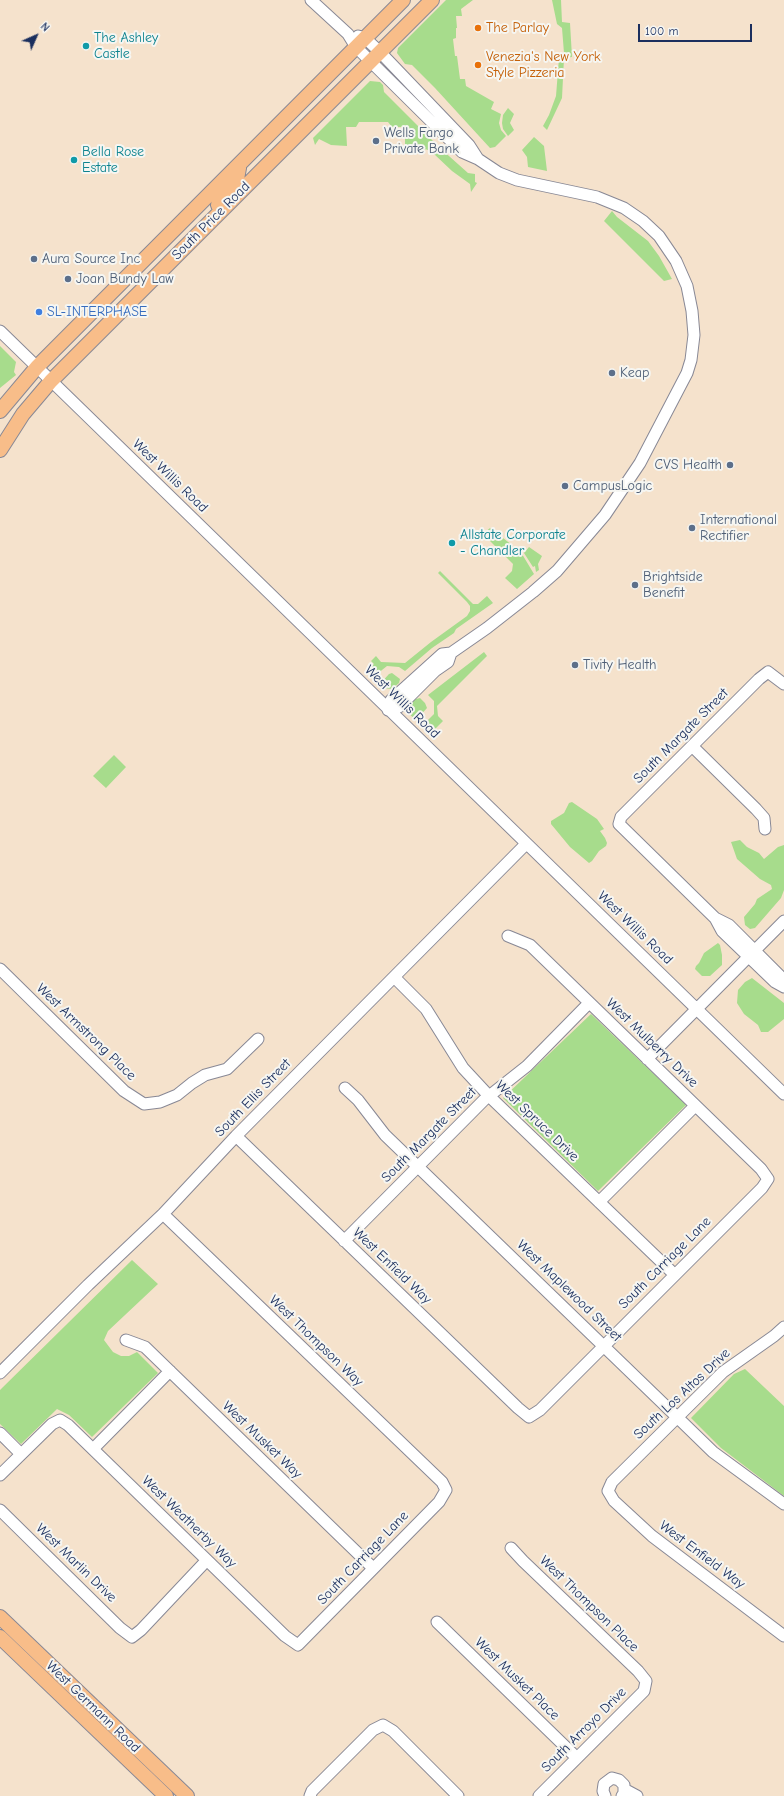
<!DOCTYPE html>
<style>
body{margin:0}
#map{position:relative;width:784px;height:1796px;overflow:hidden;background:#f5e2cc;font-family:"Comic Neue",sans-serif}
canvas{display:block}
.north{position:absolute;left:16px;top:16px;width:40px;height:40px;-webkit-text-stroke:3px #f6f6f2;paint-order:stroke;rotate:45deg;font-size:11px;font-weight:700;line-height:16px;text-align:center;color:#1b2f5e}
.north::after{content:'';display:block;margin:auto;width:14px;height:18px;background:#1b2f5e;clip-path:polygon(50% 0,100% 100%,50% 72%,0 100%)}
.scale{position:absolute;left:638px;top:24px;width:114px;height:18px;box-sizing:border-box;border:2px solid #1b2f5e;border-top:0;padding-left:5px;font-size:12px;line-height:14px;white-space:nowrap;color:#1b2f5e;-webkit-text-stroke:3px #f6f6f2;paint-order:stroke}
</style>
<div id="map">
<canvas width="784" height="1796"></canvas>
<div class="north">N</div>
<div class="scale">100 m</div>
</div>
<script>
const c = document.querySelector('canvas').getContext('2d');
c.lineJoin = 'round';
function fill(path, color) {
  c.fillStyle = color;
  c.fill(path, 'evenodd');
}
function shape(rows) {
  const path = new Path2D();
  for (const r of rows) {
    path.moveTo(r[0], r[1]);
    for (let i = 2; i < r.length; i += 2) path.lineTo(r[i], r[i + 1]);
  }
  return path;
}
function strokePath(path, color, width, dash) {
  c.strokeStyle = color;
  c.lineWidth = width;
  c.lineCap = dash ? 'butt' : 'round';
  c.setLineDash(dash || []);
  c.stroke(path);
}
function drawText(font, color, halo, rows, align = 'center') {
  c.font = font + ' "Comic Neue",sans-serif';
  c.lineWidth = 4;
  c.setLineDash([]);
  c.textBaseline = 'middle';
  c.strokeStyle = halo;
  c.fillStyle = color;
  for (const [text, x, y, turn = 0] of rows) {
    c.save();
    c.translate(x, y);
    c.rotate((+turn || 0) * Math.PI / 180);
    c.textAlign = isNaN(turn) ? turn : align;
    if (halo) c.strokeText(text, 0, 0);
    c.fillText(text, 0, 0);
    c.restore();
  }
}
const green = shape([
 [446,0,473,0,461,9,462,16,456,16,457,28,456,28,456,38,453,39,455,56,457,56,460,79,465,79,466,86,494,102,491,109,501,114,499,123,501,130,506,136,495,147,490,148,435,88,412,65,405,64,397,53,398,48],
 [552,0,561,0,562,22,570,23,572,57,564,58,562,98,547,130,543,126,549,115,556,96,559,58,564,53,562,28,557,24],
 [370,81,380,82,383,85,384,92,440,148,468,173,475,174,475,182,477,183,471,192,470,184,452,171,434,154,433,149,427,150,426,149,420,153,405,144,405,127,392,127,388,122,359,122,356,127,346,127,347,146,331,145,319,139,315,145,313,138],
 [508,108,514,114,510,123,514,130,508,136,503,129,502,123,503,115],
 [534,137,544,146,547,171,528,167,527,157,522,150],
 [612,211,617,217,648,241,659,256,672,279,664,281,604,221],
 [0,346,16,362,14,372,16,375,0,388],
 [490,528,512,545,515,551,522,554,534,574,517,589,505,578,512,571,513,564,483,534],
 [529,547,542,556,538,564,539,570,536,572,535,566,533,567,524,553],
 [440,571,473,604,478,604,487,596,493,603,456,629,454,633,432,648,405,671,399,667,387,666,377,674,370,667,374,664,371,661,376,656,381,662,405,663,431,642,467,616,470,611,470,606,467,602,438,573],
 [484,652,487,656,437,706,438,716,443,721,434,730,426,722,434,714,434,701,428,695],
 [392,673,400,679,399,683,392,689,383,688,379,685,389,674],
 [420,698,425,703,427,708,416,720,408,713,408,705,412,700],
 [114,755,126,767,106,788,93,776],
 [572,802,597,819,604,829,600,831,605,838,607,843,606,846,599,851,592,861,589,863,570,847,551,824,551,821,564,813,569,803],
 [740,840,747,847,759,853,764,859,778,847,784,845,784,890,781,898,755,928,750,929,745,925,744,917,755,904,757,899,772,889,771,885,760,879,737,859,731,842],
 [718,943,720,945,722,955,722,965,710,976,702,976,695,969,696,966,699,963,704,953],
 [752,978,784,1003,784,1019,768,1032,761,1032,758,1025,744,1014,737,1003,738,990,745,982],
 [591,1014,686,1105,598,1191,503,1098],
 [132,1260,158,1284,108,1331,104,1340,113,1352,121,1356,129,1356,137,1352,158,1373,92,1437,69,1415,57,1409,21,1444,0,1424,0,1390],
 [745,1369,784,1406,784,1496,721,1448,691,1418,734,1374]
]);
const minor = shape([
 [311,0,348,34,356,47,462,152,478,159,499,173,517,180,597,197,624,208,643,221,659,236,676,261,687,286,692,311,694,335,691,360,687,373,640,463,605,515,557,571,533,592,487,628,451,653,442,654,391,700,388,710],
 [358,36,365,38,380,52,469,145,478,159],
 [0,331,784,1094],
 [784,684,768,672,759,679,621,817,619,824,715,918,722,931,775,982,784,987],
 [388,710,399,707,435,671,448,662,451,653],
 [692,746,756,809,764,818,765,829],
 [715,918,729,925,781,977,784,982],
 [0,969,124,1091,144,1104,160,1102,177,1095,192,1083,205,1075,227,1069,258,1039],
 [394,977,426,1009,463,1068,489,1096,675,1275],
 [647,1059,784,921],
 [345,1088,358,1100,385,1135,677,1417,713,1452,784,1504],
 [236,1136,518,1408,529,1417,540,1410,762,1188,768,1179,761,1169,530,945,508,936],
 [599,1202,695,1106],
 [344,1241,484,1100,527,1066,589,1003],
 [784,1327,774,1336,723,1372,612,1482,608,1491,614,1501,652,1536,784,1636],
 [126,1340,145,1347,373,1568],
 [0,1373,88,1285,163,1214,236,1136,526,844],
 [0,1433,21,1454],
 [93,1449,170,1371],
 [0,1475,52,1424,60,1420,68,1425,285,1636,298,1645,439,1502,446,1490,442,1482,163,1214],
 [0,1510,120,1628,132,1637,141,1630,207,1560],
 [511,1548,523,1561,638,1671,646,1681,644,1691,539,1796],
 [437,1622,577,1758],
 [624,1789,637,1796],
 [310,1796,312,1791,373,1730,383,1725,393,1731,458,1796],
 [605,1796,603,1791,604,1784,612,1778,619,1780,624,1785,624,1793,622,1796]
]);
const major = shape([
 [218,205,237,179,239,168],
 [0,411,37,367,403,0],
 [0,450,23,414,51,381,432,0],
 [0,1617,187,1796],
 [0,1637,166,1796]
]);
const markers = [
 [478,28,4,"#e8710a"],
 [86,46,4,"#0f9aa8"],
 [478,65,4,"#e8710a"],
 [376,141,4,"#5c6f8a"],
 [74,160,4,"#0f9aa8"],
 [34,259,4,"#5c6f8a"],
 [68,279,4,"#5c6f8a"],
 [39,312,4,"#3f7fe0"],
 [612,373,4,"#5c6f8a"],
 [730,465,4,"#5c6f8a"],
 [565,486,4,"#5c6f8a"],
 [692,528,4,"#5c6f8a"],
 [452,543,4,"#0f9aa8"],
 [635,585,4,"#5c6f8a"],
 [575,665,4,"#5c6f8a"]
];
const foodNames = [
 ["The Parlay",486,28],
 ["Venezia's New York",486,57],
 ["Style Pizzeria",486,73]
];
const cultureNames = [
 ["The Ashley",94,38],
 ["Castle",94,54],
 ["Bella Rose",82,152],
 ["Estate",82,168],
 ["Allstate Corporate",460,535],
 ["- Chandler",460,551]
];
const serviceNames = [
 ["Wells Fargo",384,133],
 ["Private Bank",384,149],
 ["Aura Source Inc",42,259],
 ["Joan Bundy Law",76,279],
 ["Keap",620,373],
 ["CVS Health",722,465,"right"],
 ["CampusLogic",573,486],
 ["International",700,520],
 ["Rectifier",700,536],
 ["Brightside",643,577],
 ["Benefit",643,593],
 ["Tivity Health",583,665]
];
const streetNames = [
 ["South Price Road",211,221,-45],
 ["West Willis Road",170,476,44],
 ["West Willis Road",402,702,44],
 ["South Margate Street",681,736,-45],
 ["West Willis Road",635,928,44],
 ["West Armstrong Place",86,1032,44],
 ["West Mulberry Drive",652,1043,44],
 ["South Ellis Street",253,1098,-46],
 ["West Spruce Drive",537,1121,44],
 ["South Margate Street",429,1135,-45],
 ["South Carriage Lane",665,1263,-45],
 ["West Enfield Way",392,1266,44],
 ["West Maplewood Street",569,1291,44],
 ["West Thompson Way",316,1341,44],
 ["South Los Altos Drive",682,1394,-43],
 ["West Musket Way",262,1440,44],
 ["West Weatherby Way",189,1522,44],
 ["West Enfield Way",702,1555,37],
 ["South Carriage Lane",363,1558,-46],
 ["West Marlin Drive",76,1563,44],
 ["West Thompson Place",589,1604,44],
 ["West Musket Place",517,1679,44],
 ["West Germann Road",93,1707,44],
 ["South Arroyo Drive",584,1730,-45]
];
const shopNames = [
 ["SL-INTERPHASE",47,312]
];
fill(green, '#a7dc8c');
strokePath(minor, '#888895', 13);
strokePath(major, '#888895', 16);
strokePath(minor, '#fff', 11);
strokePath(major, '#f8bd89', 14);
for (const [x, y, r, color] of markers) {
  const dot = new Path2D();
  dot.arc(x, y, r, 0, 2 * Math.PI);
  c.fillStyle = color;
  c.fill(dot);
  strokePath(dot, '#f6f6f2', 1.5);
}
drawText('14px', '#c56008', '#f6f6f2', foodNames, 'left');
drawText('14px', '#0d838f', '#f6f6f2', cultureNames, 'left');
drawText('14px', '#4e5e75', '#f6f6f2', serviceNames, 'left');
drawText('14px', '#1b2f5e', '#f6f6f2', streetNames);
drawText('14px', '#366cbe', '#f6f6f2', shopNames, 'left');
</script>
